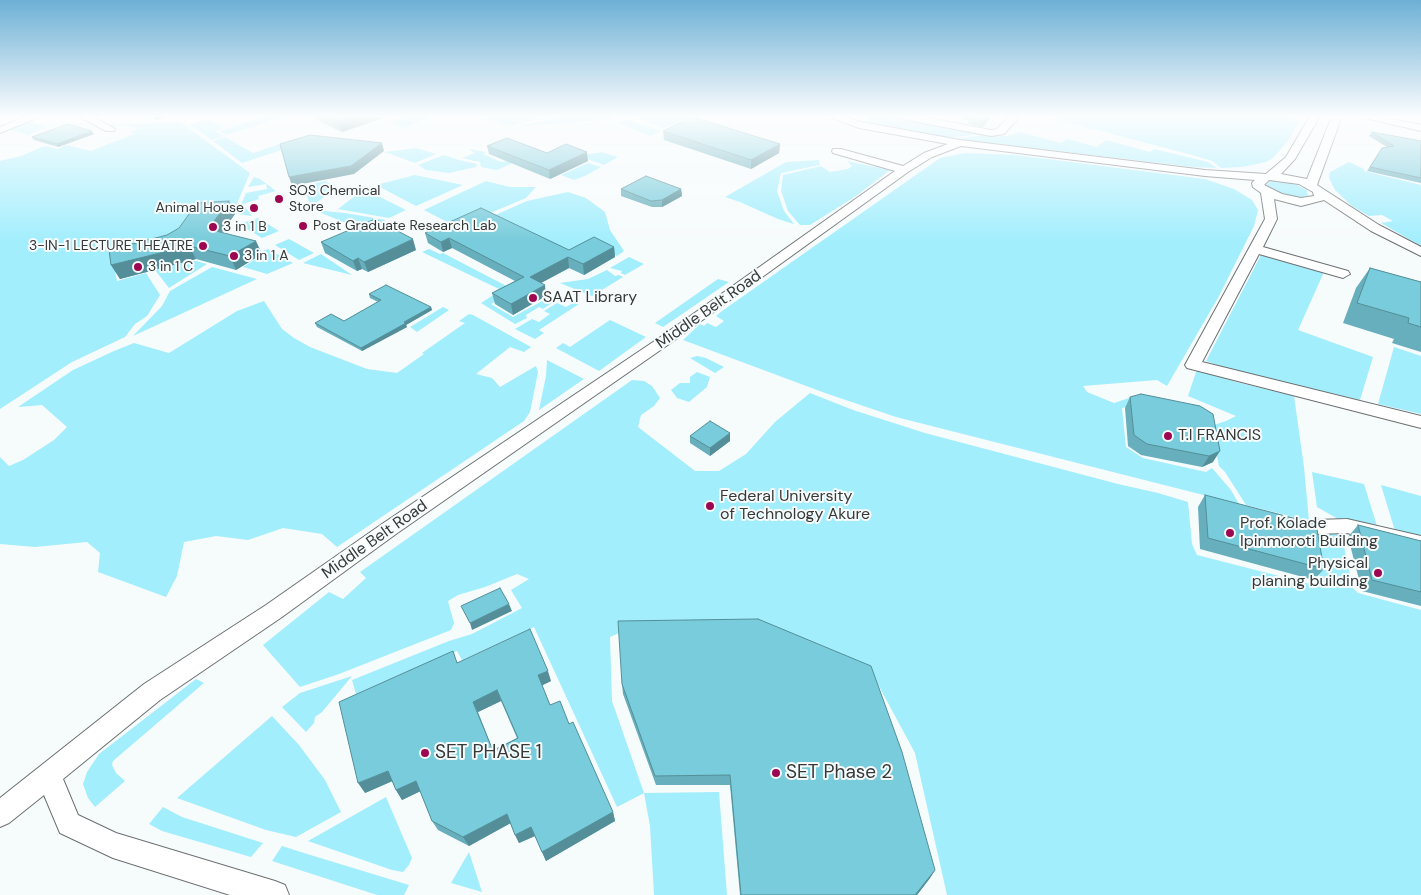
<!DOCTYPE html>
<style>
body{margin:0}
canvas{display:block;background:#f6fbfc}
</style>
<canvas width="1421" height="895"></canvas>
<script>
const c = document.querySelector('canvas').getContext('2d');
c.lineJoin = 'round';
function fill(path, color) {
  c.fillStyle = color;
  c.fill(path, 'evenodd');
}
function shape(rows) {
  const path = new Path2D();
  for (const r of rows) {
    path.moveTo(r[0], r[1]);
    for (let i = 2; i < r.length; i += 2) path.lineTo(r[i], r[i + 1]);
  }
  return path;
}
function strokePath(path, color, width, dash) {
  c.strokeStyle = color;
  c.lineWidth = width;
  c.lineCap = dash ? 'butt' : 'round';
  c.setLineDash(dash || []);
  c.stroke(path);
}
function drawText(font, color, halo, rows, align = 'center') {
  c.font = font + ' "DM Sans",sans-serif';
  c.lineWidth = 4;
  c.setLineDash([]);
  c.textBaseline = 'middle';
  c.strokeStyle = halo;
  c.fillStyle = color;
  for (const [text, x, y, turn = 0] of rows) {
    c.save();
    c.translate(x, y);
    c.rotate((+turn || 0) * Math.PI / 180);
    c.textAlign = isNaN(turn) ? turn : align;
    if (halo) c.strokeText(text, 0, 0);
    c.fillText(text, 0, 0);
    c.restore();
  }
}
const green = shape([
 [266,116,287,116,226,135,220,131],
 [406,116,435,116,403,128,388,122],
 [479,116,549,116,509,126],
 [565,116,617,116,610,119,517,127],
 [631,116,693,116,665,128],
 [870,116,889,116,980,134,950,138,865,122],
 [1044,116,1284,116,1300,120,1287,142,1273,158,1266,162,1242,167,1221,168,1212,161,1192,155],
 [209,119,224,128,215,131,223,136,212,140,190,125],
 [626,119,660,131,650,136,618,123],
 [180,122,250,173,233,213,114,266,117,281,146,273,160,295,147,316,135,324,125,337,72,362,0,409,0,161,21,156,44,146,58,149,66,145,91,151,134,134,131,132,139,128,122,125,113,128,107,125],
 [24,123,34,123,47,127,28,135,7,129],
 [1020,132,1061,143,1067,139,1097,147,1106,140,1150,152,1154,149,1208,162,1217,168,1193,167,957,139,982,135,1008,136],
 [225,137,253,153,295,139,302,143,242,163,213,141],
 [416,148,436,154,415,163,385,152],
 [468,149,486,152,483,154,501,162,508,161,513,163,497,170,481,167,480,162,462,158,475,153],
 [602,152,618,157,604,165,579,156],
 [965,153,1016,155,1205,179,1234,189,1252,200,1258,210,1254,226,1219,296,1167,386,1157,380,1083,386,1087,392,1114,403,1129,398,1136,405,1122,408,1126,447,1143,458,1206,472,1212,468,1231,490,1239,504,896,417,825,393,683,340,700,324,704,326,707,323,716,327,724,321,716,316,722,311,940,158],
 [444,155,459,160,477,164,476,167,449,173,426,170,418,165],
 [819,160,820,165,781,173,777,191,784,211,794,224,778,219,740,202,725,197,786,162],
 [847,161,890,170,856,196,810,225,800,225,788,211,781,191,783,175,821,166,830,172,848,169,852,166],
 [1349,162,1364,169,1364,171,1421,185,1421,246,1381,223,1393,221,1382,215,1369,216,1352,206,1335,190,1329,178,1330,172],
 [588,163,601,167,585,176,574,180,561,175],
 [415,175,463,185,416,206,376,185],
 [254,177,260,179,276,191,258,196,259,199,243,204,252,216,237,214,246,193,267,189,266,184,248,187],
 [325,181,337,187,311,207,306,193,316,183],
 [486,181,510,187,536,187,526,198,457,227,424,210],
 [1270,181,1283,181,1297,185,1307,190,1308,196,1298,198,1271,191,1265,186],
 [364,189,406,210,389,218,338,209],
 [568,192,586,198,605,212,610,230,624,251,617,256,595,246,573,258,493,216,527,201],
 [314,210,345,213,386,220,363,230],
 [258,218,279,231,262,238,239,224],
 [289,239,314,253,299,260,275,245],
 [268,249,293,263,267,274,243,267,264,254,261,252],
 [429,249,440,254,443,253,516,291,491,304,513,317,548,298,555,301,543,309,539,307,526,315,527,318,515,324,481,303,501,290,422,252],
 [321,254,352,275,303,263],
 [1261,255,1324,272,1298,330,1373,357,1360,400,1232,370,1206,361],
 [629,257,644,264,625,275,621,273,622,271,610,268],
 [196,261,207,264,169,288,155,270,182,262],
 [212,267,257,279,133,336,162,306,170,291],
 [607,270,615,276,619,275,623,277,592,296,560,283,588,279],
 [718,279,729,282,663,327,655,323],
 [264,301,282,329,294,338,310,347,367,369,397,373,424,354,422,353,465,323,459,321,469,314,473,315,531,347,524,352,510,347,476,374,492,378,500,387,536,366,538,372,530,412,524,421,337,547,322,534,283,528,248,540,216,536,184,542,177,576,166,597,98,572,100,553,87,542,35,547,0,544,0,457,9,466,23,460,54,440,67,427,42,405,18,407,73,370,114,351,134,343,169,353,237,311],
 [575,302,579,304,539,330,544,333,535,339,515,329,532,319,539,322,550,314,544,311,557,303,566,307],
 [443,307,449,310,417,332,410,327],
 [610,320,646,337,599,371,556,348,563,343,570,347],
 [1394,347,1421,356,1421,414,1378,404],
 [697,356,706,358,724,367,715,373,690,358],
 [547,360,584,379,539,410,546,376],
 [1197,369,1236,382,1294,396,1304,467,1309,521,1246,505,1225,472,1219,466,1211,426,1226,421,1236,416,1188,396],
 [697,372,710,377,707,387,689,402,677,398,671,390,680,383,690,383,690,377],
 [632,380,644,381,652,386,660,398,654,406,641,415,638,427,695,471,719,471,746,454,775,422,810,393,853,410,925,433,1118,484,1158,493,1188,502,1192,544,1197,555,1322,587,1309,530,1341,533,1353,588,1358,593,1421,610,1421,895,947,895,915,753,874,677,770,632,619,633,610,637,612,701,644,793,719,792,727,895,654,895,650,826,644,793,617,807,534,627,462,660,457,651,356,694,352,680,449,641,472,634,522,608,511,590,529,579,517,574,485,587,458,595,448,601,454,623,451,630,339,674,300,687,263,645,329,592,343,599,366,578,360,572],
 [1312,472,1364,484,1377,526,1338,519,1317,507],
 [1381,485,1421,496,1421,537,1395,531],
 [352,676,322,712,315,717,314,723,306,732,282,707,300,693],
 [196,679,204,683,113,761,112,765,116,773,125,781,95,807,88,798,83,784,87,772,99,754],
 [272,716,299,745,325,780,341,812,296,837,266,830,177,798],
 [386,797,412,858,409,865,403,872,392,870,308,841],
 [163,807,182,817,263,843,251,857,162,831,149,824],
 [282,846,304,853,409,885,404,895,377,895,272,861],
 [469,852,482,892,451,883]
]);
const street = shape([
 [27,116,42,116,0,133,0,127,27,116],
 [78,116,92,116,115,129,114,131,106,131,78,116],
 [827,116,843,116,861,122,960,140,1205,170,1266,174,1286,157,1310,116,1320,116,1295,159,1281,174,1307,179,1332,116,1342,116,1317,185,1379,225,1421,247,1421,256,1371,231,1324,200,1301,206,1274,199,1277,219,1263,247,1348,271,1350,274,1343,278,1259,254,1202,362,1421,416,1421,428,1187,368,1185,365,1265,219,1261,193,1253,187,1252,183,1255,180,1205,176,961,146,932,157,908,172,672,342,396,534,282,617,160,700,63,779,78,815,116,833,275,881,285,885,289,895,230,895,113,858,60,833,44,795,9,823,0,827,0,798,144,684,266,605,382,524,662,336,895,171,833,153,832,151,833,149,841,149,903,166,924,153,948,144,859,128,827,116],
 [1269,180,1299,184,1313,192,1314,196,1301,198,1282,194,1264,185,1269,180],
 [897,116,919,116,991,130,997,129,1009,116,1020,116,1004,134,991,136,902,119,897,116],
 [1356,116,1378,116,1421,125,1421,131,1356,116],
 [1347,519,1421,536,1421,552,1347,533,1315,534,1308,532,1305,527,1308,522,1315,520,1347,519]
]);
const wall = shape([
 [150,116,171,116,156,120],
 [312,116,389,116,342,132,313,118],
 [956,116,991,116,983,127,968,124,969,120,963,119,963,118],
 [663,131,780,144,779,153,751,169,664,140],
 [1372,132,1421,141,1421,183,1367,171,1382,148,1387,147,1369,136],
 [94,134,58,147,34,140,32,137],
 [487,146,547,153,588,161,550,179,489,154],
 [621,189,681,189,682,196,662,207,652,207,621,196],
 [235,214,222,232,262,254,236,270,196,259,120,279,111,265,167,235],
 [425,233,569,250,614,247,615,257,584,275,569,268,540,283,546,296,513,315,495,304,492,293,515,281,452,248,443,252,428,243],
 [321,242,416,250,368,272,362,269,357,271,325,253],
 [1370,268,1421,282,1421,352,1392,343,1394,339,1343,323,1356,288],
 [369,294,431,307,432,310,406,325,407,327,362,351,317,327,315,323,344,321,378,302,370,298],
 [1130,397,1200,406,1213,462,1202,467,1141,455,1128,446,1125,408],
 [690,436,730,441,710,456,690,443],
 [1205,495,1324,569,1314,580,1200,549,1198,507],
 [1358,525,1421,541,1421,606,1362,591,1348,537],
 [458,662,551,681,542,685,550,705,569,724,613,812,615,821,546,861,535,836,519,843,510,823,469,846,438,830,432,821,420,791,402,800,396,790,392,781,365,793],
 [501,701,517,738,493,750,478,712],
 [622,684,935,870,930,878,917,895,740,895,730,785,656,785,623,694]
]);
const shadedWall = shape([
 [154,116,171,116,156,120],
 [352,116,389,116,342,132,339,121],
 [988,116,991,116,983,127,985,121],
 [92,131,94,134,58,147,57,144],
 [382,143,384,151,354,174,292,186,289,177],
 [780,144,779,153,751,169,751,160],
 [587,152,588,161,550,179,549,170],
 [681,189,682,196,662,207,662,200],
 [229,201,235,214,215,242,208,229],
 [449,238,452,248,443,252,441,242],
 [413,239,416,250,368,272,364,262],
 [256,241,262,254,236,270,230,256],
 [189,246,196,259,120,279,111,265],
 [614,247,615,257,584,275,583,264],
 [568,257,569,268,532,288,530,277],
 [358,258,362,269,357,271,353,261],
 [545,285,546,296,513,315,511,304],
 [431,307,432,310,406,325,407,327,362,351,361,348],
 [730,433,730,441,710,456,710,448],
 [1220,451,1213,462,1202,467,1209,456],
 [509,604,512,611,472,630,470,623],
 [548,671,551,681,541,686,538,675],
 [497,690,501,701,478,712,473,702],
 [388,771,395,780,365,793,358,783],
 [416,781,421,791,402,800,396,790],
 [613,812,615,821,546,861,542,852],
 [507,814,511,823,469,846,463,837],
 [531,827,535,836,519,843,515,835],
 [935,870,930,878,917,895,915,895]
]);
const building = shape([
 [329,116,352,116,339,121,329,116],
 [971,116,988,116,985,121,970,118,971,116],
 [693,117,780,144,751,160,663,131,693,117],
 [68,124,92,131,57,144,32,137,68,124],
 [1372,132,1421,141,1421,178,1370,167,1382,148,1394,146,1372,132],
 [310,135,382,143,351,166,289,177,280,144,310,135],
 [507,138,547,153,566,144,587,152,549,170,487,146,507,138],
 [646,176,681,189,662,200,651,201,621,189,646,176],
 [229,201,208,229,256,241,230,256,189,246,111,265,109,250,167,235,179,228,197,203,229,201],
 [481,208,569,250,594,237,614,247,583,264,568,257,530,277,545,285,511,304,492,293,524,277,449,238,441,242,425,233,481,208],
 [375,219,413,239,364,262,358,258,353,261,321,242,375,219],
 [1370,268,1421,282,1421,327,1408,323,1409,318,1357,303,1370,268],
 [386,285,431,307,404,322,406,323,361,348,315,323,331,314,344,321,381,300,369,294,386,285],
 [1141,394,1200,406,1213,414,1220,451,1209,456,1147,444,1134,435,1130,397,1141,394],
 [710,421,730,433,710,448,690,436,710,421],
 [1205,495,1316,524,1324,569,1208,538,1205,495],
 [1358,525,1421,541,1421,592,1372,580,1358,525],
 [500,588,509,604,470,623,461,606,500,588],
 [758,619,871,666,902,752,935,870,915,895,741,895,730,775,655,776,622,684,618,621,758,619],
 [530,629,548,671,538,675,550,705,560,701,569,724,573,722,613,812,542,852,531,827,515,835,507,814,463,837,432,821,416,781,396,790,388,771,358,783,339,702,453,651,457,663,530,629],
 [497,690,518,738,493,751,473,702,497,690]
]);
const markers = [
 [279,199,5,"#9d0651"],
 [254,208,5,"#9d0651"],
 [303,226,5,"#9d0651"],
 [213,227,5,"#9d0651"],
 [203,246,5,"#9d0651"],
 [234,256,5,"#9d0651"],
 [138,267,5,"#9d0651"],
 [533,298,5,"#9d0651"],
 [1168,436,5,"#9d0651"],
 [710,506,5,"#9d0651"],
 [1230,533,5,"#9d0651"],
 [1378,573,5,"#9d0651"],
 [425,753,5,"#9d0651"],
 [776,773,5,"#9d0651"]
];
const farPoinames = [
 ["SOS Chemical",289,191],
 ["Store",289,207],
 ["Animal House",244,208,"right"],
 ["Post Graduate Research Lab",313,226],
 ["3 in 1 B",223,227],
 ["3-IN-1 LECTURE THEATRE",193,246,"right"],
 ["3 in 1 A",244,256],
 ["3 in 1 C",148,267]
];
const poiNames = [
 ["SAAT Library",543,298],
 ["T.I FRANCIS",1178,436],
 ["Federal University",720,497],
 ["of Technology Akure",720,515],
 ["Prof. Kolade",1240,524],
 ["Ipinmoroti Building",1240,542],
 ["Physical",1368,564,"right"],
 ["planing building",1368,582,"right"]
];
const streetNames = [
 ["Middle Belt Road",709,310,-35],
 ["Middle Belt Road",375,540,-35]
];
const nearPoinames = [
 ["SET PHASE 1",435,753],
 ["SET Phase 2",786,773]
];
fill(green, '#a2eefd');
strokePath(street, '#6c7071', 2);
fill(street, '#fff');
fill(wall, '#67afbc');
fill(shadedWall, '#548f99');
fill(building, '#78ccdb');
strokePath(building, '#548f99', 1);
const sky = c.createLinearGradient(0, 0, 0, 242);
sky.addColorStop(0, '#6db0d5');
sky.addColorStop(0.48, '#fbfdfe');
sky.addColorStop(1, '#fbfdfe00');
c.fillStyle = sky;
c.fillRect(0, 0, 1421, 242);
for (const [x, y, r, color] of markers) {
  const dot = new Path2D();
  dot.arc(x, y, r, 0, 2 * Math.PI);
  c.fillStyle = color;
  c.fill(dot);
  strokePath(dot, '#f6fbfc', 2);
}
drawText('14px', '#373939', '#f6fbfc', farPoinames, 'left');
drawText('16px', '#373939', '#f6fbfc', poiNames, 'left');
drawText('16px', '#373939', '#f6fbfc', streetNames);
drawText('19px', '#373939', '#f6fbfc', nearPoinames, 'left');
</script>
